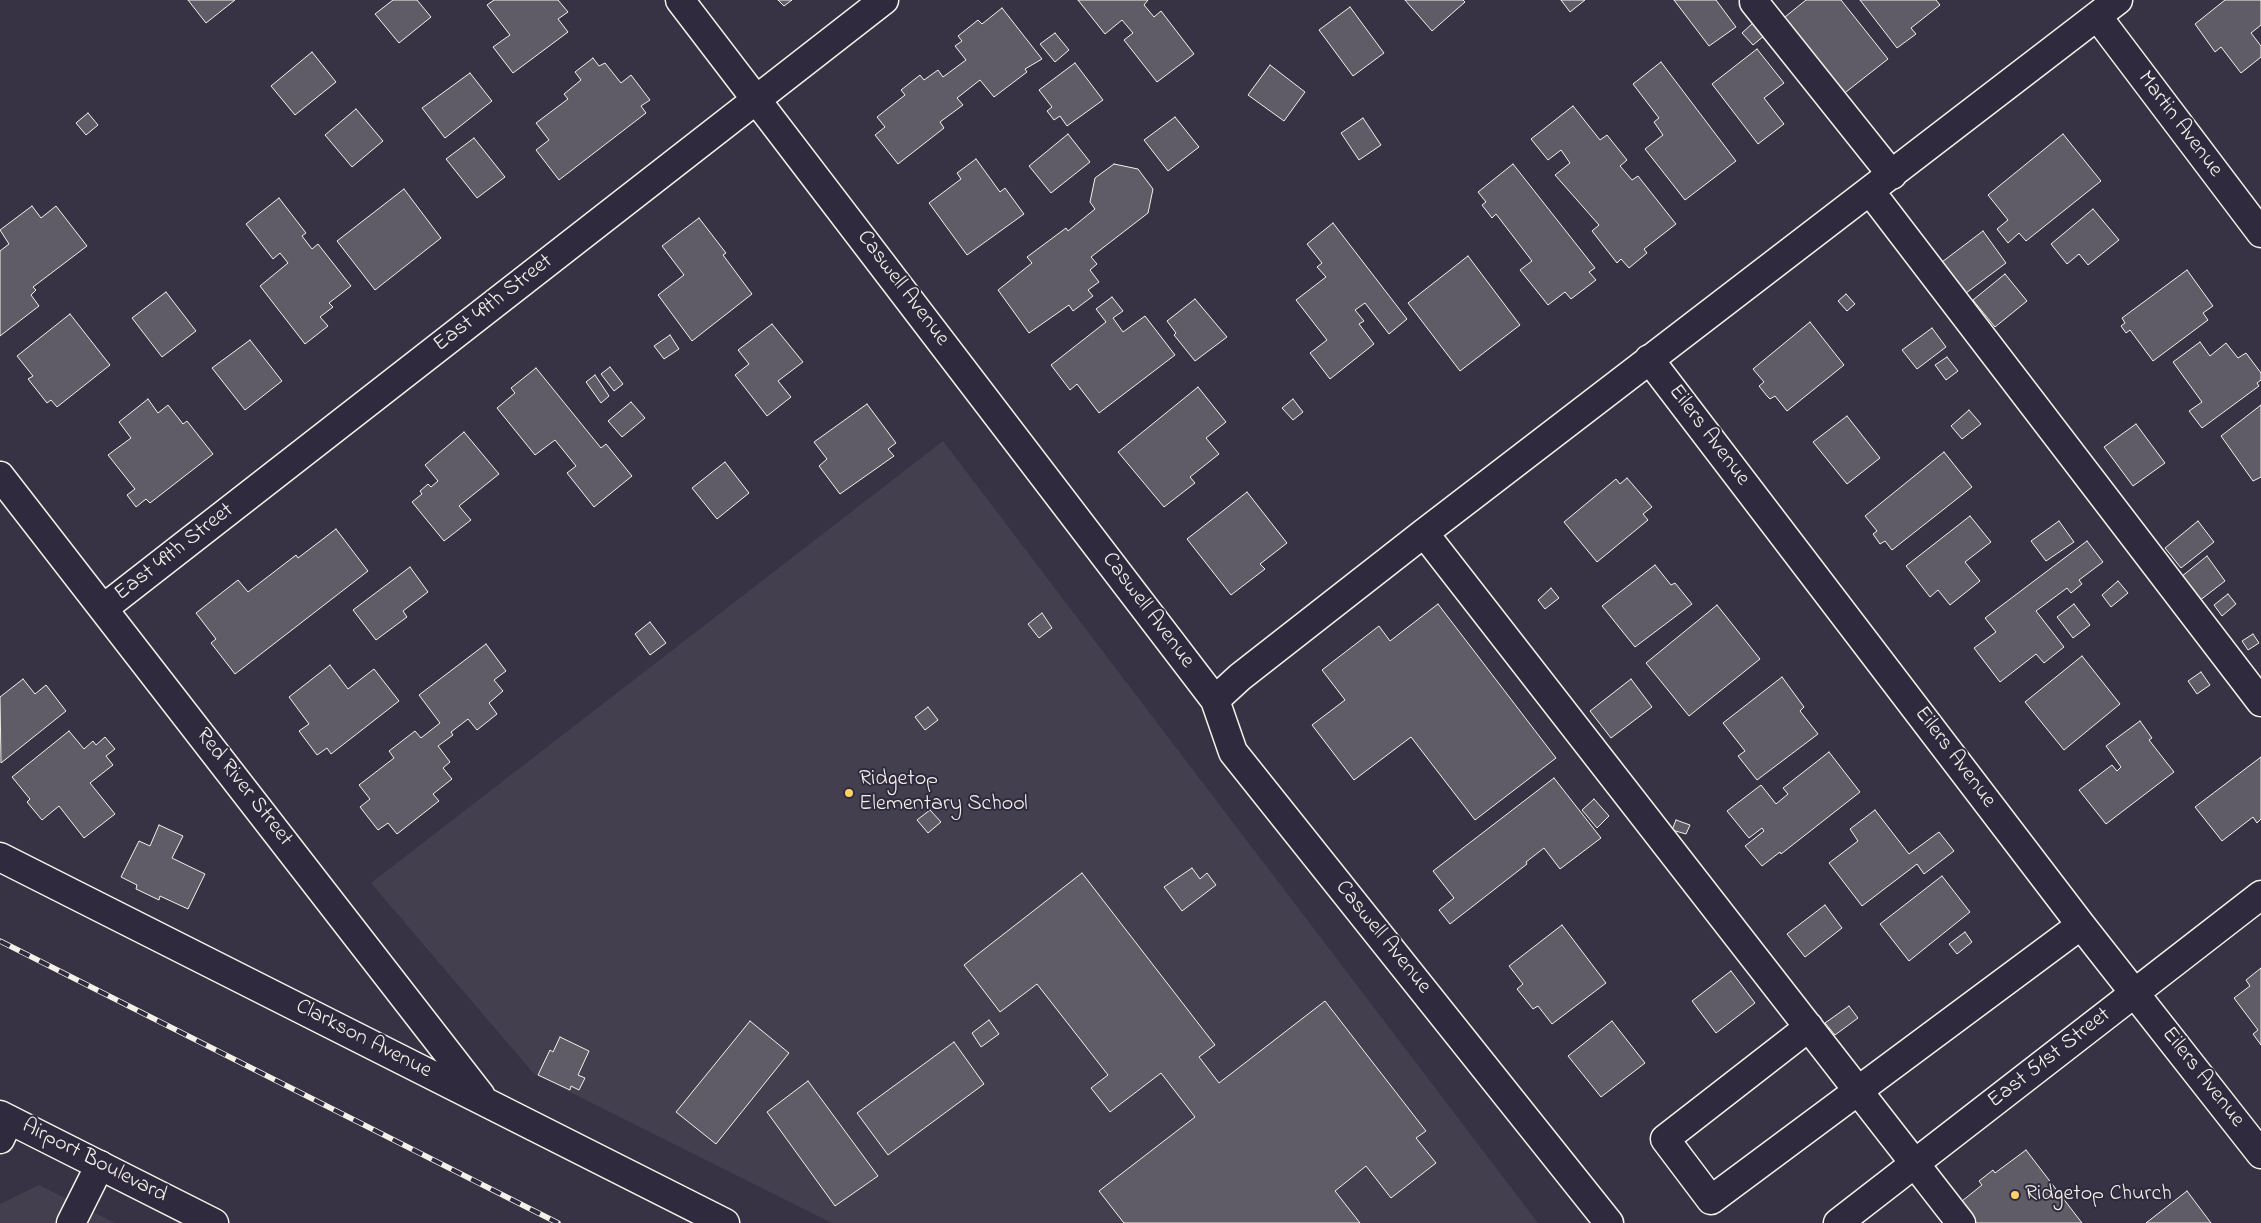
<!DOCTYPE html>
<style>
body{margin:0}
canvas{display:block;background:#373244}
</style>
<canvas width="2261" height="1223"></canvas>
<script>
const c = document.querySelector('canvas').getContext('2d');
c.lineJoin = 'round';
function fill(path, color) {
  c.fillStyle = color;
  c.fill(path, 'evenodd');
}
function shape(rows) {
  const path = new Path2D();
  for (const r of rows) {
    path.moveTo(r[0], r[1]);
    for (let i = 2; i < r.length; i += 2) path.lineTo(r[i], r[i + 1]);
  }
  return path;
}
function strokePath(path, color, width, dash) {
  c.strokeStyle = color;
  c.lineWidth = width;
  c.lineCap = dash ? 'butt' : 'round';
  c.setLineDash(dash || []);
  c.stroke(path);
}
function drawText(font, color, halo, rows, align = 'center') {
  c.font = font + ' "Indie Flower",sans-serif';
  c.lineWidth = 4;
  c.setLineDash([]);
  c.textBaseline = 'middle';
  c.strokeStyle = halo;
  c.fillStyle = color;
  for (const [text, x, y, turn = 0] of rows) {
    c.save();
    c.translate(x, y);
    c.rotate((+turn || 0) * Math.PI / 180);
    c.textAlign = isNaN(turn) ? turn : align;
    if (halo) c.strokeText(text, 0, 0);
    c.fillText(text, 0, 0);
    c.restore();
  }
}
const built = shape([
 [943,441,1142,703,1538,1223,832,1223,534,1074,371,883],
 [39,1185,115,1223,0,1223,0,1204]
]);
const building = shape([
 [188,0,235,0,206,23,188,0],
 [393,0,417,0,431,17,399,43,375,14,393,0],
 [494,0,558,0,568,12,558,19,568,32,513,73,493,47,510,35,487,5,494,0],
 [778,0,792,0,784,6,778,0],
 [1078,0,1148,0,1144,5,1154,17,1161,11,1194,54,1157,82,1124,40,1133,33,1122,20,1105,34,1078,0],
 [1405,0,1463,0,1465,2,1432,31,1405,0],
 [1561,0,1585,0,1570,12,1561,0],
 [1674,0,1716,0,1736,27,1709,46,1674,0],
 [1806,0,1841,0,1888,59,1837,99,1780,21,1806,0],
 [1860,0,1936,0,1940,5,1911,28,1916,34,1897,48,1860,0],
 [2225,0,2261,0,2261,25,2251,33,2261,46,2261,57,2241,73,2221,47,2215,52,2195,24,2225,0],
 [1350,7,1384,53,1353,76,1319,30,1350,7],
 [1002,8,1042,59,1025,69,1027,72,994,97,980,80,957,98,963,105,940,122,944,128,898,164,875,135,885,127,877,117,905,95,901,90,920,75,924,80,938,70,943,77,966,60,955,46,962,41,958,36,978,20,982,24,1002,8],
 [1753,23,1765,35,1753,45,1742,33,1753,23],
 [1055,33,1069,50,1055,62,1040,44,1055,33],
 [1757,49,1784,83,1764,98,1784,124,1758,144,1712,84,1757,49],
 [312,52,336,82,295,115,271,86,312,52],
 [593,58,599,66,605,63,621,83,631,75,650,100,641,106,646,113,559,180,536,150,549,140,536,123,568,99,564,94,581,80,575,72,593,58],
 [1661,62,1736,161,1685,200,1645,149,1663,135,1654,122,1659,118,1633,84,1661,62],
 [1075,63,1103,100,1067,126,1060,116,1054,120,1047,111,1052,107,1039,90,1075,63],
 [1270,65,1305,92,1284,121,1248,95,1270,65],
 [470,73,492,101,445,138,422,108,470,73],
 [1573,106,1600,140,1607,135,1627,160,1620,166,1632,180,1638,176,1676,224,1644,249,1647,253,1629,268,1621,259,1617,263,1592,231,1599,225,1555,175,1570,163,1561,150,1548,160,1531,139,1573,106],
 [356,109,383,141,352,167,325,135,356,109],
 [88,113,98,125,86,135,76,123,88,113],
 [1175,117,1199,147,1168,171,1144,140,1175,117],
 [1363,118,1381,145,1359,160,1341,133,1363,118],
 [1068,134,1090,162,1051,193,1029,166,1068,134],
 [2063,134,2101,181,2026,241,2019,233,2008,243,1997,229,2008,220,1988,195,2063,134],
 [474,138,505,177,477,198,446,159,474,138],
 [976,159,1000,192,1005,188,1024,214,967,255,929,203,961,179,957,173,976,159],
 [1114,164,1138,169,1153,189,1148,213,1091,257,1097,264,1090,270,1099,282,1088,290,1093,296,1073,311,1069,305,1029,333,998,290,1032,263,1027,257,1066,228,1068,231,1095,209,1090,202,1095,178,1114,164],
 [1513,164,1595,268,1589,272,1596,280,1571,299,1565,292,1548,305,1520,270,1532,261,1496,214,1492,218,1482,205,1486,202,1478,192,1513,164],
 [404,189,441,238,375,290,337,241,404,189],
 [279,198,306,233,302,236,312,249,318,244,351,286,329,303,333,307,320,317,328,326,305,344,260,286,288,263,280,253,273,259,246,224,279,198],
 [32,206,41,218,56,206,87,246,33,287,36,290,31,295,39,306,0,336,0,251,9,244,0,230,32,206],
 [2093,209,2119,240,2088,265,2079,254,2067,264,2051,244,2093,209],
 [699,218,726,253,723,255,752,294,692,341,658,295,684,275,662,246,699,218],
 [1333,223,1407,319,1389,334,1365,303,1355,310,1364,321,1359,324,1374,344,1330,379,1310,353,1327,340,1296,300,1326,277,1317,267,1322,263,1307,244,1333,223],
 [1983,231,2006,263,1966,293,1942,262,1983,231],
 [1468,256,1520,325,1460,371,1408,303,1468,256],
 [2187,270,2213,306,2203,313,2208,320,2153,361,2130,330,2126,333,2121,326,2125,323,2122,318,2187,270],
 [2005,274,2027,301,1995,327,1973,300,2005,274],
 [166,292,196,331,162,357,132,318,166,292],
 [1846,294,1855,304,1847,311,1838,301,1846,294],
 [1112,297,1123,311,1113,318,1123,332,1145,316,1175,355,1099,413,1077,384,1070,390,1051,365,1106,322,1096,309,1112,297],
 [1195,299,1227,337,1195,361,1174,335,1176,333,1167,321,1195,299],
 [70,314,110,365,57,407,51,400,47,403,28,379,33,376,17,356,70,314],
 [1810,322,1844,365,1787,411,1775,396,1770,399,1767,396,1759,386,1764,382,1753,369,1810,322],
 [772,324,803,362,778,381,791,397,767,416,735,375,749,364,738,350,772,324],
 [1932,328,1946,347,1917,369,1902,350,1932,328],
 [670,335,679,349,664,359,654,346,670,335],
 [250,340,282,381,245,410,212,368,250,340],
 [2200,342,2210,356,2226,343,2238,358,2246,353,2261,373,2261,380,2257,383,2259,386,2202,428,2189,411,2202,402,2173,362,2200,342],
 [1947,357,1958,371,1946,380,1935,365,1947,357],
 [610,367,623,384,614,391,601,374,610,367],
 [536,368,601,448,606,444,632,476,594,507,567,473,576,466,555,440,535,455,497,408,515,393,511,388,536,368],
 [595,375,609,396,601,403,586,382,595,375],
 [1198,387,1226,422,1206,438,1219,454,1190,477,1195,483,1164,507,1118,452,1198,387],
 [148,399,158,413,168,405,183,424,187,421,213,454,150,503,146,499,136,507,127,495,135,489,108,455,131,438,119,422,148,399],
 [1293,399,1303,412,1293,420,1282,408,1293,399],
 [631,402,645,418,622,437,608,421,631,402],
 [867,404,896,443,888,449,894,456,840,494,819,466,827,459,814,442,867,404],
 [2261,405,2261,477,2253,481,2221,436,2261,405],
 [1969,410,1981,424,1962,439,1951,426,1969,410],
 [1847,416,1880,458,1847,484,1813,442,1847,416],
 [2136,424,2165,463,2133,486,2104,447,2136,424],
 [464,432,499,474,459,506,471,520,444,541,412,502,422,494,420,491,428,484,431,487,438,481,425,465,464,432],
 [1944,452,1972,487,1892,550,1885,541,1880,544,1873,534,1877,531,1865,516,1944,452],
 [725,462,749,493,717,519,692,488,725,462],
 [1627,478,1652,507,1643,514,1648,520,1597,562,1564,522,1616,479,1620,484,1627,478],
 [1247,492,1287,543,1260,564,1265,569,1231,595,1187,539,1247,492],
 [1970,516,1991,542,1965,562,1980,581,1950,605,1938,590,1930,597,1906,566,1970,516],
 [2059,521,2074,542,2046,561,2031,541,2059,521],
 [2198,521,2214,542,2181,568,2165,548,2198,521],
 [336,529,368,571,235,674,211,643,216,639,196,613,238,580,248,592,296,555,298,558,336,529],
 [2087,541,2103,562,2079,580,2082,584,2071,593,2067,588,2036,611,2064,647,2044,663,2036,654,2000,682,1974,648,1996,632,1985,618,2087,541],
 [2207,556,2225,581,2199,601,2181,577,2207,556],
 [1655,565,1671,585,1675,583,1692,604,1635,647,1602,606,1655,565],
 [410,567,428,592,403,611,407,617,376,640,353,610,410,567],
 [2118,581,2128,593,2111,607,2102,595,2118,581],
 [1551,588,1559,598,1545,609,1538,600,1551,588],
 [2228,594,2236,604,2222,616,2214,605,2228,594],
 [1438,604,1556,758,1475,820,1411,737,1354,780,1312,725,1345,700,1322,670,1379,626,1390,641,1438,604],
 [2074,604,2090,625,2073,638,2057,617,2074,604],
 [1717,605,1760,659,1689,716,1646,663,1717,605],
 [1042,613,1052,628,1039,638,1028,624,1042,613],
 [650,622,666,643,650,655,635,634,650,622],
 [2253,634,2259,643,2248,650,2242,641,2253,634],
 [486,644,506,671,494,680,503,691,489,703,497,714,477,730,468,719,451,732,453,735,438,746,450,762,443,768,452,779,433,794,439,801,397,834,388,823,378,830,360,807,370,799,359,785,394,758,389,751,415,731,421,738,440,723,419,695,486,644],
 [2082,656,2120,704,2064,750,2025,702,2082,656],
 [330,665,348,689,374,669,399,701,331,754,327,748,317,755,299,731,309,724,289,697,330,665],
 [2201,672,2210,685,2197,694,2188,681,2201,672],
 [1782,677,1804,707,1800,711,1818,734,1757,780,1738,756,1745,751,1723,723,1782,677],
 [23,679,35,694,46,685,66,711,1,763,0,697,23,679],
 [1631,679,1652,707,1611,738,1590,711,1631,679],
 [928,707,938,720,925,730,915,717,928,707],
 [2140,721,2152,738,2149,740,2174,772,2106,824,2079,790,2112,765,2117,771,2121,767,2106,746,2140,721],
 [69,731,84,749,93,741,96,745,105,737,115,749,106,756,113,765,90,783,115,814,84,838,59,806,42,820,27,802,30,799,12,777,69,731],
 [1829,752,1860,792,1781,854,1780,852,1762,866,1745,846,1764,831,1762,828,1749,838,1727,811,1761,785,1776,804,1788,794,1783,788,1829,752],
 [2261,757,2261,819,2257,823,2253,817,2222,841,2195,807,2261,757],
 [1554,778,1601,838,1560,869,1544,848,1526,862,1527,864,1450,924,1439,910,1454,898,1433,871,1554,778],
 [1594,799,1609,816,1597,828,1582,810,1594,799],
 [930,810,941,822,928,833,917,820,930,810],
 [1875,810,1909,854,1939,832,1954,851,1924,874,1917,864,1862,906,1829,863,1858,841,1850,829,1875,810],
 [1676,820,1690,825,1686,834,1672,830,1676,820],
 [159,825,183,836,172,858,205,874,188,909,160,896,159,900,136,889,137,885,121,877,139,841,150,846,159,825],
 [1192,868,1200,879,1207,873,1216,885,1182,911,1164,887,1192,868],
 [1082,873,1215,1045,1199,1057,1219,1083,1325,1001,1426,1131,1416,1138,1436,1163,1391,1198,1366,1166,1335,1191,1360,1223,1124,1223,1099,1191,1195,1117,1161,1073,1110,1112,1091,1088,1108,1075,1037,984,1000,1012,964,965,1082,873],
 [1942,876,1970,912,1909,961,1880,924,1942,876],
 [1825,905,1842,928,1805,957,1787,934,1825,905],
 [1562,925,1606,983,1552,1024,1538,1006,1533,1009,1517,989,1523,984,1509,966,1562,925],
 [1965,932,1972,942,1957,954,1949,944,1965,932],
 [2261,968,2261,1045,2253,1034,2258,1030,2234,998,2250,986,2246,980,2261,968],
 [1731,971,1755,1003,1716,1033,1692,1001,1731,971],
 [1849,1006,1858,1018,1835,1035,1825,1023,1849,1006],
 [989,1020,999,1034,981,1047,972,1033,989,1020],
 [750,1021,789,1053,716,1144,676,1112,750,1021],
 [1612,1021,1645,1063,1601,1097,1568,1056,1612,1021],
 [560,1037,589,1051,578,1075,585,1078,579,1090,571,1086,570,1090,538,1075,550,1050,553,1052,560,1037],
 [954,1042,984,1084,888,1155,857,1113,954,1042],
 [808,1081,878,1176,835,1206,767,1112,808,1081],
 [2026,1150,2082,1223,1971,1223,1957,1205,1982,1185,1979,1181,1993,1170,1995,1173,2026,1150],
 [2187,1191,2211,1223,2146,1223,2187,1191]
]);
const minor = shape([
 [680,0,1215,700,1233,752,1609,1223],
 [1754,2,1892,175],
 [2097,16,2261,233],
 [1870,191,2261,702],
 [1649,359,2081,925,2261,1154],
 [0,476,481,1096],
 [1424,533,1961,1223],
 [104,608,884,0],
 [1215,700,1240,677,1424,533,2118,0],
 [0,857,725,1223],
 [1809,1027,1665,1139,1711,1200,2081,925],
 [0,1139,9,1120],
 [71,1223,100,1165]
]);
const major = shape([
 [0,1115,214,1223],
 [1838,1223,2261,895]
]);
const rail = shape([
 [0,941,558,1223]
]);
const markers = [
 [849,793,5,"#ffd166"],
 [2015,1195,5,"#ffd166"]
];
const streetNames = [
 ["Martin Avenue",2179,125,53],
 ["Caswell Avenue",902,289,53],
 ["East 49th Street",494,304,-38],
 ["Eilers Avenue",1708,436,53],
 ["East 49th Street",175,553,-38],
 ["Caswell Avenue",1147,611,53],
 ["Eilers Avenue",1954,758,53],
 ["Red River Street",243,788,52],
 ["Caswell Avenue",1382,938,51],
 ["Clarkson Avenue",363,1040,27],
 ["East 51st Street",2050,1059,-38],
 ["Eilers Avenue",2202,1078,52],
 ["Airport Boulevard",94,1162,27]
];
const poiNames = [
 ["Ridgetop",859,780],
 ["Elementary School",859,805],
 ["Ridgetop Church",2025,1195]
];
fill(built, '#433f4e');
fill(building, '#5f5c67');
strokePath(building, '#f4f1e8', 1);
strokePath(minor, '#f4f1e8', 31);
strokePath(major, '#f4f1e8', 31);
strokePath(minor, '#2f2a3d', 28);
strokePath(major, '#2f2a3d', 28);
strokePath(rail, '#f4f1e8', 5.5);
strokePath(rail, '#2f2a3d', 4, [11]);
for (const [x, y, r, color] of markers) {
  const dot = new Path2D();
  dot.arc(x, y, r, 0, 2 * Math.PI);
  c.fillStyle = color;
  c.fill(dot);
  strokePath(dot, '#2f2a3d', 2);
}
drawText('22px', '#f4f1e8', '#2f2a3d', streetNames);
drawText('22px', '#f4f1e8', '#2f2a3d', poiNames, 'left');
</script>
